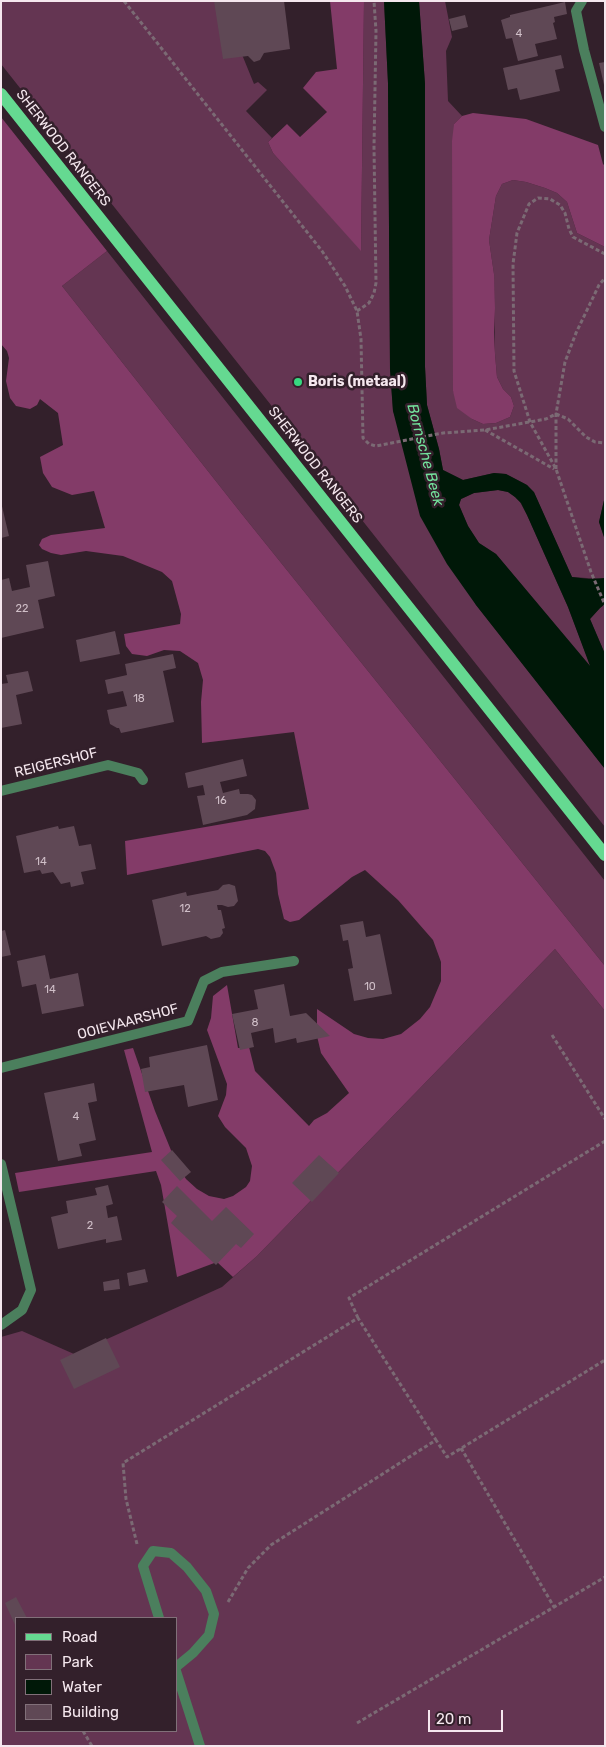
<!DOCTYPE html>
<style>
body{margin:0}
#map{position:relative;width:606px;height:1747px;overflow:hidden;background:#33202b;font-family:Rubik,sans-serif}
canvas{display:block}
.frame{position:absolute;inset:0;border:2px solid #f5e7ee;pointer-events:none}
.legend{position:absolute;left:15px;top:1617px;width:162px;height:115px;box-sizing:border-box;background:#33202b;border:1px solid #817079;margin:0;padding:6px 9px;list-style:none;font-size:15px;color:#f5e7ee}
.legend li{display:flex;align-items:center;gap:10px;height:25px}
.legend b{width:25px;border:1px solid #817079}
.scale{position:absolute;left:428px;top:1710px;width:75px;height:22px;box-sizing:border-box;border:2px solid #f5e7ee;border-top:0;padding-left:6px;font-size:15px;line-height:18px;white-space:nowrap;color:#f5e7ee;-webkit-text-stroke:4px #33202b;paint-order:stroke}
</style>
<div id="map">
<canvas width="606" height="1747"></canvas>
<div class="frame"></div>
<ul class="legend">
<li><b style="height:6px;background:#65d991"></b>Road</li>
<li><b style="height:14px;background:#643552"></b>Park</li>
<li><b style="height:14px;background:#001808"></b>Water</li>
<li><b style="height:14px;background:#5f4855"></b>Building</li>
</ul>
<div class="scale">20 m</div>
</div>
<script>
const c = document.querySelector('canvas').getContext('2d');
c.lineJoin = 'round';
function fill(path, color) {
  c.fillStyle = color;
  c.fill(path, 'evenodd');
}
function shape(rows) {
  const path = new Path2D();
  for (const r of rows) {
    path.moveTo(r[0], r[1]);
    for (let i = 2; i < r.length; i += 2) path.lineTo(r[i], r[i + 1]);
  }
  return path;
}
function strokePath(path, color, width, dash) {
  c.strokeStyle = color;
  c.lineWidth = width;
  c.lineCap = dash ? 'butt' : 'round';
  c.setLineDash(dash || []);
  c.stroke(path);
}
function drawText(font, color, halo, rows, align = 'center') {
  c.font = font + ' Rubik,sans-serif';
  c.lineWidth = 5;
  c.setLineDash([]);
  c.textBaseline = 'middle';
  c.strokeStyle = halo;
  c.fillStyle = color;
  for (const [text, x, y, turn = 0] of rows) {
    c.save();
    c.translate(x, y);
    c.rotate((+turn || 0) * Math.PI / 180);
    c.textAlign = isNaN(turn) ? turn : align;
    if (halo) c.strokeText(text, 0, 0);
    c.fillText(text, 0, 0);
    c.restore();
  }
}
const green = shape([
 [1,1,214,1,243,57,254,84,258,82,267,90,246,111,272,138,268,142,273,153,361,250,364,1,384,1,388,83,390,369,393,411,476,605,605,769,605,827,1,64],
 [419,1,445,1,452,37,446,51,448,101,462,116,454,124,453,391,472,419,483,424,496,423,510,417,514,406,511,397,503,389,497,377,495,354,494,274,489,240,496,196,502,184,513,180,526,182,545,188,557,193,567,202,577,233,605,247,605,496,599,522,605,540,605,578,601,579,572,577,534,493,527,485,506,474,494,473,463,480,443,470,439,449,427,405,425,367,425,84],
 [107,251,605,881,605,966,241,513,62,286],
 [498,490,508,492,515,497,520,502,527,515,568,607,591,667,496,554,479,543,468,526,459,505,461,499,474,493],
 [605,604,605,654,590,619,600,608],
 [555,949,605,1011,605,1746,1,1746,1,1337,22,1331,74,1354,222,1287,257,1256],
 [16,1618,176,1618,176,1731,16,1731]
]);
const forest = shape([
 [330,1,364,1,361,251,273,153,268,142,287,124,300,137,327,112,303,88,316,72,337,69],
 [473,113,526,119,598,145,603,164,605,166,605,247,577,233,567,202,557,193,545,188,526,182,513,180,502,184,496,196,489,240,494,274,495,308,494,332,495,354,497,377,503,389,511,397,514,406,510,417,496,423,483,424,472,419,457,408,453,391,452,141,454,124,462,116],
 [1,117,107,251,62,286,241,513,605,966,605,1011,555,949,257,1256,233,1277,217,1262,177,1277,161,1185,156,1171,19,1192,15,1173,152,1152,124,1050,133,1048,155,1111,177,1165,186,1179,197,1189,209,1196,224,1199,233,1196,246,1187,250,1181,252,1166,246,1148,225,1127,218,1116,226,1095,227,1084,207,1030,211,1018,213,996,227,985,238,1048,249,1047,255,1071,309,1126,314,1120,327,1113,349,1093,321,1053,317,1036,317,1009,354,1034,368,1038,383,1039,401,1034,420,1019,430,1007,441,981,441,962,433,940,398,900,365,870,352,877,299,920,290,922,284,919,278,894,276,873,270,857,265,851,258,849,127,875,125,841,309,809,294,732,202,743,201,702,203,680,198,663,180,651,164,650,147,656,132,654,126,646,124,634,180,624,181,614,172,581,162,572,123,556,86,551,61,555,51,553,42,549,39,545,42,539,51,535,105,528,94,491,72,495,52,487,43,473,40,457,63,445,58,413,40,399,37,405,30,409,16,406,10,398,6,381,9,358,7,351,1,344]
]);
const water = shape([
 [384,1,419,1,425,84,425,367,427,405,439,449,443,470,463,480,494,473,506,474,527,485,534,492,572,577,589,579,605,578,605,604,600,608,590,619,605,654,605,769,476,605,447,564,420,516,393,411,390,369,388,83],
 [498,490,508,492,515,497,521,503,527,515,568,607,590,666,496,554,479,543,468,526,459,505,461,499,474,493],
 [605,496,605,540,599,522]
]);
const building = shape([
 [214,1,284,1,290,49,264,53,260,60,254,62,248,56,223,59],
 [565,2,567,14,554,17,555,22,553,23,557,39,535,44,538,56,518,61,512,38,506,39,501,20,510,17,510,15],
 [465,15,468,27,452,31,449,19],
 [561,55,564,68,555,70,560,91,520,100,517,88,508,90,503,68],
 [605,62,605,85,604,85,599,63],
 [1,502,9,536,1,538],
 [48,561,55,596,38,600,44,628,1,638,1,580,9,578,12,591,30,587,26,565],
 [115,631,120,654,80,662,76,640],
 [173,654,176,668,163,671,174,722,121,733,119,728,117,728,110,724,107,710,127,706,123,691,108,694,105,680,127,675,125,664],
 [28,671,33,691,16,695,22,724,1,728,1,684,8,683,6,675],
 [243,759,247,776,220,782,223,793,239,789,240,794,248,794,252,795,256,800,255,809,247,815,203,825,197,796,205,795,203,785,188,788,185,773],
 [58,826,59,829,74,826,79,846,91,844,96,869,81,872,84,884,71,887,70,882,61,884,53,872,42,874,40,870,24,873,16,836],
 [229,884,235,886,238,901,234,906,228,907,222,905,217,905,218,910,221,910,225,928,222,929,223,933,220,937,211,939,206,936,162,946,152,900,186,892,187,896,218,890,223,885],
 [363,921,366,937,380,934,392,994,354,1001,348,969,353,968,348,940,343,941,340,925],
 [5,930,11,955,1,957,1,931],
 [45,955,50,979,78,973,84,1006,42,1014,36,984,22,987,17,961],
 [284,984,290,1016,306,1013,330,1036,297,1043,296,1038,275,1043,273,1028,251,1033,254,1047,240,1050,232,1014,258,1009,254,990],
 [207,1045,218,1100,188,1107,184,1085,145,1092,141,1069,150,1067,149,1057],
 [94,1083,97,1101,88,1103,96,1140,79,1144,82,1156,58,1161,44,1093],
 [172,1150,191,1172,180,1181,161,1160],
 [319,1155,339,1173,312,1202,292,1183],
 [108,1185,113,1204,106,1206,108,1218,117,1216,122,1240,106,1243,106,1239,58,1249,51,1217,68,1213,66,1201,97,1195,95,1188],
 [177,1186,212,1221,226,1207,254,1234,241,1248,236,1244,216,1265,171,1223,177,1216,162,1202],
 [145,1269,148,1282,129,1286,127,1273],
 [119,1279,120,1289,104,1291,103,1282],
 [106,1338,120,1367,74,1389,60,1360],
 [16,1597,27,1618,16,1618,16,1627,5,1603]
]);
const path = shape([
 [124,1,322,251,345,286,357,311,361,339,363,438,369,444,376,446,443,433,485,430,546,419,556,414,568,419,586,437,595,442,605,443],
 [605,254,573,237,569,229,565,213,560,205,550,199,538,198,529,204,517,233,513,264,514,371,530,422,556,469,591,572,605,605],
 [357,311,369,303,374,293,376,283,374,147,376,31,374,1],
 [485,430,554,469],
 [556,469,556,414,565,362,576,333,599,285,605,278],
 [552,1035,605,1119],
 [358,1318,349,1298,605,1141],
 [461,1448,554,1607],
 [137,1544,126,1499,123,1463,358,1318,436,1440],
 [228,1602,248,1568,271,1545,436,1440,447,1457,605,1360],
 [357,1723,605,1577],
 [83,1731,92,1746]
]);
const lane = shape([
 [159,1618,143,1566,153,1551,171,1553,187,1567,206,1591,214,1614,209,1635,193,1653,176,1667],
 [176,1671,200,1746]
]);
const street = shape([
 [582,1,576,11,584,50,605,127],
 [1,791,108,765,138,773,143,780],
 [1,1068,188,1021,204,981,222,972,294,961],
 [1,1164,31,1290,22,1310,1,1325]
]);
const primary = shape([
 [1,94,605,855]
]);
const markers = [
 [298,382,5,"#37d880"]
];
const numberNames = [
 ["4",519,34],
 ["22",22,609],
 ["18",139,699],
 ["16",221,801],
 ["14",41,862],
 ["12",185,909],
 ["10",370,987],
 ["14",50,990],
 ["8",255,1023],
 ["4",76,1117],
 ["2",90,1226]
];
const streetNames = [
 ["SHERWOOD RANGERS",63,148,52],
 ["SHERWOOD RANGERS",315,465,52],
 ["REIGERSHOF",56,763,-14],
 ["OOIEVAARSHOF",128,1022,-15]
];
const poiNames = [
 ["Boris (metaal)",308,382]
];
const waterNames = [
 ["Bornsche Beek",425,455,75]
];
fill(green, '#643552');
fill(forest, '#833b68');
fill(water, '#001808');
fill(building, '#5f4855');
strokePath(path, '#7b6a74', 3, [4, 2.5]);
strokePath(lane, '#4b7f5d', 10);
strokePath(street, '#4b7f5d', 10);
strokePath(primary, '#65d991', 12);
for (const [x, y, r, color] of markers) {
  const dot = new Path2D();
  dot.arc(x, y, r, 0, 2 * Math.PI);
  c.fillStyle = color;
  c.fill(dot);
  strokePath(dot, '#33202b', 2);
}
drawText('11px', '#d0bfc8', null, numberNames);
drawText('14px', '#f5e7ee', '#33202b', streetNames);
drawText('bold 14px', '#f5e7ee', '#33202b', poiNames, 'left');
drawText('italic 15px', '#73e29c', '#33202b', waterNames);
</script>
